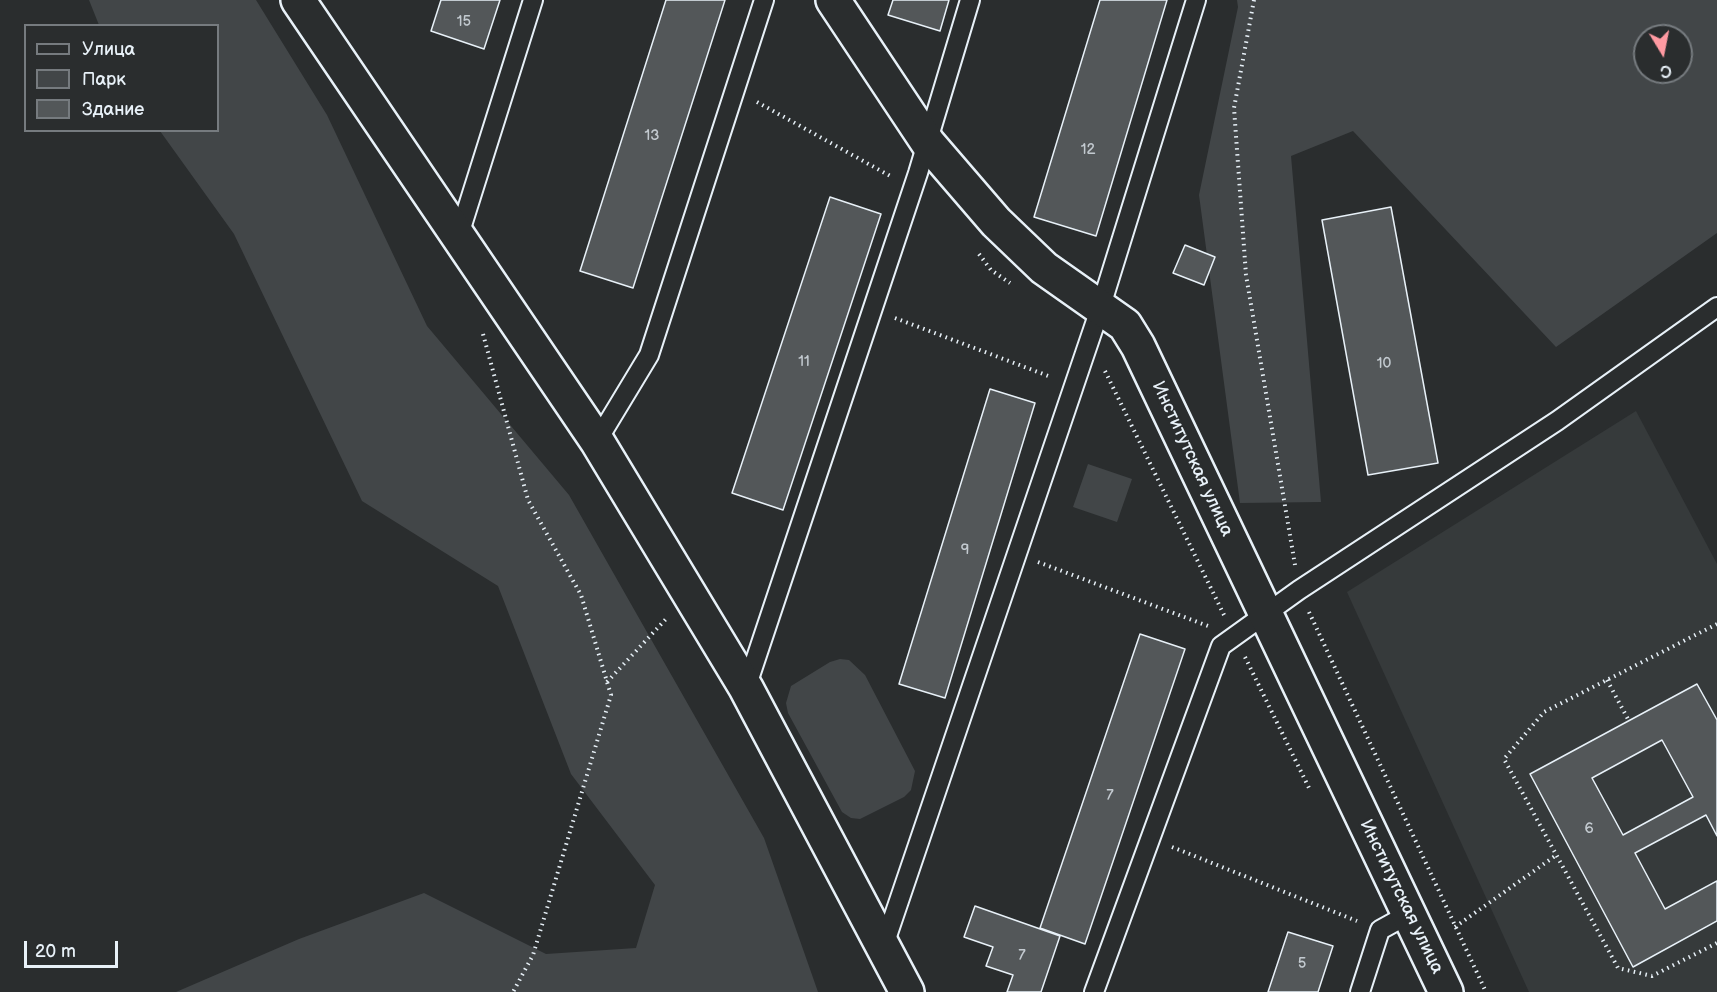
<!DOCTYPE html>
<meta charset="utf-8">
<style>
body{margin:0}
#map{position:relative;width:1717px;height:992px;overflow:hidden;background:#2a2d2e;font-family:"Balsamiq Sans",sans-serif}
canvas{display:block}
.legend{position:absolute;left:24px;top:24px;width:195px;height:108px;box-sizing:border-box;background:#2a2d2e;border:2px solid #767b7f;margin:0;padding:8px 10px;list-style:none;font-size:18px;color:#e8f1f8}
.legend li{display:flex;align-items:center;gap:12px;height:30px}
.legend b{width:30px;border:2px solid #767b7f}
.north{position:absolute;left:1633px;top:24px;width:60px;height:60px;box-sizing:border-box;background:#2a2d2e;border:2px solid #767b7f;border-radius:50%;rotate:170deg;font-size:16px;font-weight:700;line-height:24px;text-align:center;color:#e8f1f8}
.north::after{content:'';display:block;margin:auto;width:21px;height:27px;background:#ff9aa2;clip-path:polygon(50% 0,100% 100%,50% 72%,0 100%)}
.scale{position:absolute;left:24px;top:941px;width:94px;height:27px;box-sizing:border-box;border:3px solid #e8f1f8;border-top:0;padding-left:8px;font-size:18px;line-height:21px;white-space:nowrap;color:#e8f1f8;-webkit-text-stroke:4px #2a2d2e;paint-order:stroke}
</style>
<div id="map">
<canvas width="1717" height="992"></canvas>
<ul class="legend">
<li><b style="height:8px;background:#2a2d2e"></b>Улица</li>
<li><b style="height:16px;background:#424648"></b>Парк</li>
<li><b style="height:16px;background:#535759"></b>Здание</li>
</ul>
<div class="north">С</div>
<div class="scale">20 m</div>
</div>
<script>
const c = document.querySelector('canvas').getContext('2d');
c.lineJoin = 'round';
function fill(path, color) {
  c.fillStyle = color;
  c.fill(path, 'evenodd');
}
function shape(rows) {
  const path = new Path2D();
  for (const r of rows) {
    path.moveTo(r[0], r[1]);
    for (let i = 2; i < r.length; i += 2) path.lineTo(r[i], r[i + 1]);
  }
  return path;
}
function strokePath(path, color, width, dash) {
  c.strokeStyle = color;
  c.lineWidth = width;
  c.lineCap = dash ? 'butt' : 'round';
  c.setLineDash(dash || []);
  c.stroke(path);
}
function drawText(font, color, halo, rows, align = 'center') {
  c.font = font + ' "Balsamiq Sans",sans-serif';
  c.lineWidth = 5;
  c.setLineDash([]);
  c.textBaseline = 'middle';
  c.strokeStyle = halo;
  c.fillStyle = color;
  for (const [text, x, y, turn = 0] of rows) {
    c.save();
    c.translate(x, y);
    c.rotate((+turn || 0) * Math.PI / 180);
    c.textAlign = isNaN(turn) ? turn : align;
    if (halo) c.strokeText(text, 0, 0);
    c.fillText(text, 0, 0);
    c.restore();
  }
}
const built = shape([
 [1636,411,1717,564,1717,992,1529,992,1347,592]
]);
const green = shape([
 [89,0,256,0,327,115,427,326,569,495,764,838,818,992,176,992,299,939,424,893,546,954,636,948,655,885,571,774,498,586,362,501,234,234,160,131,218,130,218,26,99,25],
 [1237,0,1717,0,1717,233,1556,347,1353,131,1291,156,1321,502,1240,503,1199,195,1238,7],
 [1645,36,1681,36,1681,72,1645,72],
 [1088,464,1132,479,1117,522,1073,507],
 [840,659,849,660,865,675,915,771,911,790,904,797,860,819,851,818,842,812,788,713,786,703,791,686,830,662]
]);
const building = shape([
 [441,0,500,0,484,49,431,31,441,0],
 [666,0,725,0,633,288,580,271,666,0],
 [893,0,949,0,940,31,888,15,893,0],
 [1100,0,1167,0,1096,236,1034,217,1100,0],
 [830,197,881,214,783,510,732,493,830,197],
 [1391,207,1438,463,1368,475,1322,220,1391,207],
 [1185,245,1215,257,1204,285,1173,273,1185,245],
 [990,389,1035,403,945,698,899,684,990,389],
 [1140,634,1185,649,1085,944,1040,928,1140,634],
 [1697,684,1717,720,1717,836,1706,815,1635,853,1665,909,1717,881,1717,921,1633,967,1530,774,1697,684],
 [1662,740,1693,797,1623,835,1592,778,1662,740],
 [975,906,1060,936,1041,992,1007,992,1013,975,986,966,993,947,964,937,975,906],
 [1288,932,1333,946,1318,992,1268,992,1288,932]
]);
const path = shape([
 [1254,0,1234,108,1246,275,1295,565],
 [757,102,892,177],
 [979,254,991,270,1010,283],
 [895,318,1051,377],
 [483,334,528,500,581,595,611,695,533,955,513,992],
 [1105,371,1224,615],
 [1038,562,1208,626],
 [1309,612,1486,992],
 [1717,624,1544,712,1504,759,1618,968,1652,976,1717,943],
 [1245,657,1309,788],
 [1607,680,1629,721],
 [607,682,666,619],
 [1172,847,1357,921],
 [1455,927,1555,856]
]);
const lane = shape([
 [458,238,533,0],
 [597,441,649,355,764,0],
 [746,688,918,173,970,0],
 [884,945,1100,309,1196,0],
 [1094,992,1221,646,1299,590,1557,421,1717,307],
 [1360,992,1380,930,1409,914]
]);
const street = shape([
 [298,0,597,441,746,688,907,992],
 [833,0,928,143,996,222,1044,268,1125,325,1138,346,1446,992]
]);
const numberNames = [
 ["15",464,22],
 ["13",652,136],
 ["12",1088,150],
 ["11",804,362],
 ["10",1384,364],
 ["9",965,550],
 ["7",1110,796],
 ["6",1589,829],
 ["7",1022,956],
 ["5",1302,964]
];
const streetNames = [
 ["Институтская улица",1192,459,65],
 ["Институтская улица",1401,897,64]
];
fill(built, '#363a3b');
fill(green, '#424648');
fill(building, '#535759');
strokePath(building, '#e8f1f8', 1.5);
strokePath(lane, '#e8f1f8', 22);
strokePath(street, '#e8f1f8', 38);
strokePath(path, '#e8f1f8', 4, [1.5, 4.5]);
strokePath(lane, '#2a2d2e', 18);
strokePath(street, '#2a2d2e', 33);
drawText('15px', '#c3cad0', null, numberNames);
drawText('18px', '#e8f1f8', '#2a2d2e', streetNames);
</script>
